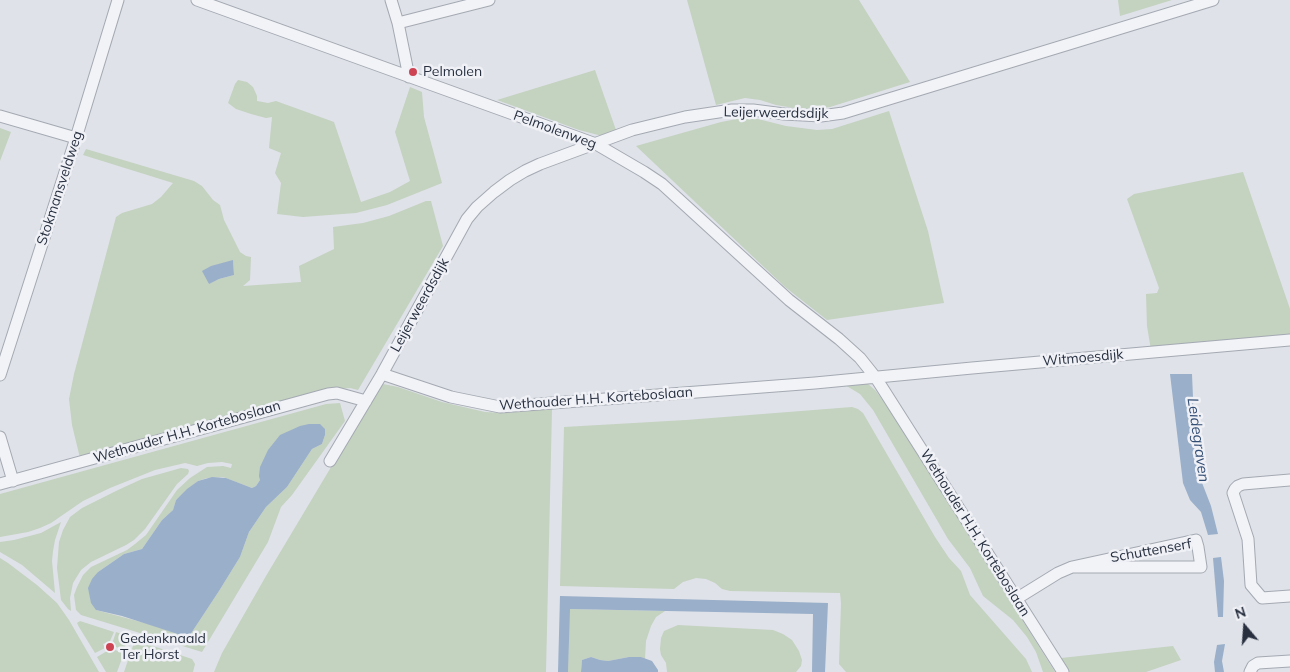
<!DOCTYPE html>
<style>
body{margin:0}
#map{position:relative;width:1290px;height:672px;overflow:hidden;background:#dfe2e8;font-family:Mulish,sans-serif}
canvas{display:block}
.north{position:absolute;left:1220px;top:602px;width:50px;height:50px;-webkit-text-stroke:4px #eff1f6;paint-order:stroke;rotate:342deg;font-size:14px;font-weight:700;line-height:20px;text-align:center;color:#283040}
.north::after{content:'';display:block;margin:auto;width:18px;height:22px;background:#283040;clip-path:polygon(50% 0,100% 100%,50% 72%,0 100%)}
</style>
<div id="map">
<canvas width="1290" height="672"></canvas>
<div class="north">N</div>
</div>
<script>
const c = document.querySelector('canvas').getContext('2d');
c.lineJoin = 'round';
function fill(path, color) {
  c.fillStyle = color;
  c.fill(path, 'evenodd');
}
function shape(rows) {
  const path = new Path2D();
  for (const r of rows) {
    path.moveTo(r[0], r[1]);
    for (let i = 2; i < r.length; i += 2) path.lineTo(r[i], r[i + 1]);
  }
  return path;
}
function strokePath(path, color, width, dash) {
  c.strokeStyle = color;
  c.lineWidth = width;
  c.lineCap = dash ? 'butt' : 'round';
  c.setLineDash(dash || []);
  c.stroke(path);
}
function drawText(font, color, halo, rows, align = 'center') {
  c.font = font + ' Mulish,sans-serif';
  c.lineWidth = 5;
  c.setLineDash([]);
  c.textBaseline = 'middle';
  c.strokeStyle = halo;
  c.fillStyle = color;
  for (const [text, x, y, turn = 0] of rows) {
    c.save();
    c.translate(x, y);
    c.rotate((+turn || 0) * Math.PI / 180);
    c.textAlign = isNaN(turn) ? turn : align;
    if (halo) c.strokeText(text, 0, 0);
    c.fillText(text, 0, 0);
    c.restore();
  }
}
const green = shape([
 [687,0,859,0,910,82,830,107,816,109,800,109,776,105,760,100,745,98,716,105],
 [1118,0,1172,0,1120,16],
 [595,70,616,130,613,132,602,136,579,130,497,100],
 [238,80,247,82,253,87,257,96,257,101,268,103,276,101,334,122,361,202,390,192,410,181,395,132,410,87,422,92,424,117,442,183,387,205,356,213,303,217,277,214,281,183,275,173,281,153,269,148,272,117,266,118,251,114,236,109,228,103,235,84],
 [889,111,928,231,944,303,827,320,785,287,636,146,721,122,742,118,754,118,786,126,817,130,832,129],
 [0,128,11,132,0,161],
 [86,149,194,181,202,186,213,200,220,205,224,220,240,252,246,256,251,257,250,280,243,286,301,282,299,266,334,249,333,227,363,223,389,216,426,201,431,201,443,246,358,390,350,388,329,390,80,458,72,425,69,399,74,374,116,217,122,213,152,204,161,197,173,183,83,155],
 [233,260,234,275,219,279,208,284],
 [1243,172,1290,309,1290,337,1151,350,1147,326,1146,294,1157,293,1159,288,1127,199,1134,194],
 [867,383,876,391,892,413,1055,672,1043,672,1036,652,1027,637,1013,620,983,596,970,568,948,539,873,410,860,394,845,385],
 [383,384,398,387,442,402,485,412,504,413,552,409,546,672,214,672,222,653,266,576,349,437],
 [340,403,345,421,292,495,281,507,268,542,202,652,81,615,76,610,74,595,77,587,83,575,91,567,127,550,135,544,146,535,177,490,190,478,207,467,223,466,231,468,232,464,222,462,208,463,197,466,185,463,155,470,110,488,83,501,51,523,40,528,28,532,0,537,0,494,326,404],
 [325,435,322,444,312,449,287,487,266,507,249,532,240,557,219,591,190,635,96,610,98,572,124,554,142,549,162,520,173,510,176,500,198,481,207,478,223,477,252,488,256,486,260,480],
 [852,407,858,409,863,413,935,537,949,558,961,571,970,595,1026,659,1032,672,846,672,839,664,841,603,840,593,730,591,722,589,715,583,706,579,696,578,683,582,674,589,560,586,564,427,686,420],
 [181,468,188,469,189,471,188,474,177,484,145,529,134,540,126,545,91,562,81,570,73,583,70,598,71,611,68,609,61,600,57,568,59,542,63,530,70,517,82,508,118,490,142,479],
 [61,522,55,540,53,551,52,561,55,593,22,565,0,552,0,542,14,540,41,533],
 [0,558,8,563,37,585,57,603,69,620,99,672,0,672],
 [569,609,665,611,656,617,651,626,646,641,645,659,641,657,629,657,608,661,600,660,591,657,582,660,581,672,568,672],
 [80,621,114,632,110,641,103,644,105,648,95,653,79,627,77,623],
 [678,625,773,630,783,634,792,640,799,651,802,660,801,666,796,672,667,672,666,663,661,655,660,649,661,638,664,631],
 [116,632,127,636,128,638,124,650,116,647,113,641],
 [135,640,192,659,195,664,193,672,124,672],
 [1173,646,1181,660,1146,672,1069,672,1061,658],
 [115,650,124,653,117,672,106,672,97,657,107,651,109,653]
]);
const water = shape([
 [233,260,234,275,219,279,209,284,202,271,211,266],
 [1170,374,1192,374,1195,445,1199,475,1211,506,1218,534,1208,535,1201,512,1190,500,1183,483],
 [309,424,320,424,325,429,325,435,322,444,312,449,287,487,266,507,249,532,240,557,219,591,190,635,184,636,122,616,96,610,91,603,88,588,92,579,98,572,124,554,142,549,162,520,173,510,176,500,187,489,198,481,212,477,226,478,252,488,256,486,260,480,259,476,260,467,268,450,280,435,300,426],
 [1221,557,1224,581,1223,617,1218,617,1213,558],
 [560,596,828,603,825,672,812,672,813,614,570,609,568,672,558,672],
 [1225,644,1222,661,1224,672,1215,672,1214,662,1217,645],
 [591,657,600,660,608,661,629,657,641,657,652,661,658,670,658,672,581,672,582,660]
]);
const minor = shape([
 [197,0,596,144,644,172,662,184,789,300,839,339,860,358,876,378,1063,672],
 [391,0,398,23,409,77],
 [398,23,489,0],
 [0,116,76,138],
 [382,374,451,397,500,407,815,383,972,368,1290,340],
 [0,375,76,138,118,0],
 [0,437,13,481],
 [330,461,382,374,467,219,477,207,494,192,510,180,525,171,540,164,632,130,685,117,732,110,753,110,784,114,821,116,843,113,1213,0],
 [1290,480,1243,484,1238,486,1235,489,1233,493,1248,539,1251,585,1262,598,1290,596],
 [0,484,328,394,337,393,366,401],
 [1016,599,1058,573,1072,567,1201,567,1198,547,1196,540,1072,567],
 [1250,672,1253,666,1258,663,1290,661]
]);
const markers = [
 [413,72,5,"#ce4353"],
 [110,647,5,"#ce4353"]
];
const poiNames = [
 ["Pelmolen",423,72],
 ["Gedenknaald",120,639],
 ["Ter Horst",120,655]
];
const streetNames = [
 ["Leijerweerdsdijk",776,113,1],
 ["Pelmolenweg",555,130,20],
 ["Stokmansveldweg",60,188,-72],
 ["Leijerweerdsdijk",420,305,-61],
 ["Witmoesdijk",1083,358,-5],
 ["Wethouder H.H. Korteboslaan",596,399,-4],
 ["Wethouder H.H. Korteboslaan",187,432,-16],
 ["Wethouder H.H. Korteboslaan",975,533,58],
 ["Schuttenserf",1151,551,-10]
];
const waterNames = [
 ["Leidegraven",1198,440,82]
];
fill(green, '#c4d2c0');
fill(water, '#9aafc9');
strokePath(minor, '#a4a9b2', 13);
strokePath(minor, '#f2f3f7', 11);
for (const [x, y, r, color] of markers) {
  const dot = new Path2D();
  dot.arc(x, y, r, 0, 2 * Math.PI);
  c.fillStyle = color;
  c.fill(dot);
  strokePath(dot, '#eff1f6', 2);
}
drawText('14px', '#283040', '#eff1f6', poiNames, 'left');
drawText('14px', '#283040', '#eff1f6', streetNames);
drawText('italic 15px', '#324d74', '#eff1f6', waterNames);
</script>
